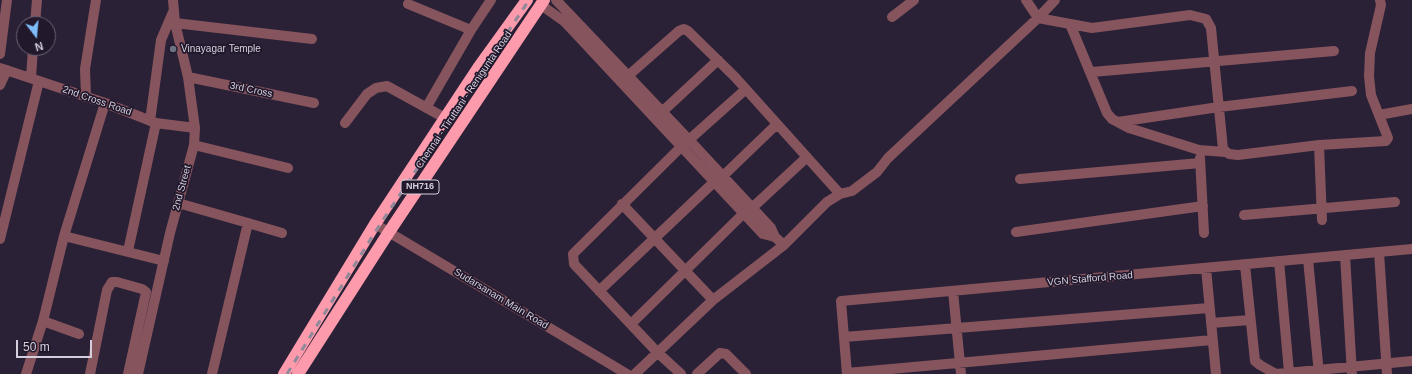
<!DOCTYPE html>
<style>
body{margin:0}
#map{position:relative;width:1412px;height:374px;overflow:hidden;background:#2a2137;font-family:Arial,sans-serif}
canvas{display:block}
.north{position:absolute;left:16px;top:16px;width:40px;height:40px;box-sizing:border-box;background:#21182c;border:1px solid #696173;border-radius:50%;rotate:164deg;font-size:11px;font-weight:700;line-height:16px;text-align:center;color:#d5cfdd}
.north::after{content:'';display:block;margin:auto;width:14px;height:18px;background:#7ebdf9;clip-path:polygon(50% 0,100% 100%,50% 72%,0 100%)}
.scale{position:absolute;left:16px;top:340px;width:76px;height:18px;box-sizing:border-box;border:2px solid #d5cfdd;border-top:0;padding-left:5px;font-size:12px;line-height:14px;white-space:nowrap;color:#d5cfdd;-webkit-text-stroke:3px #21182c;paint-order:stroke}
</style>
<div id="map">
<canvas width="1412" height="374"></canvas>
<div class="north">N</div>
<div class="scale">50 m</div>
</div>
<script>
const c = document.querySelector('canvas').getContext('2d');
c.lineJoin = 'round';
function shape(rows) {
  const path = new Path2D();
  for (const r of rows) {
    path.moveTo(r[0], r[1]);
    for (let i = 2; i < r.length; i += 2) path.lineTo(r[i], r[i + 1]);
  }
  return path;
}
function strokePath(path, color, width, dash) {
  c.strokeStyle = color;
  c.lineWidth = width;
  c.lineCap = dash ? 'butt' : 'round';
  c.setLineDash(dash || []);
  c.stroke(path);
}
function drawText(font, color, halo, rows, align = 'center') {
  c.font = font + ' Arial,sans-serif';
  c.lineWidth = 3.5;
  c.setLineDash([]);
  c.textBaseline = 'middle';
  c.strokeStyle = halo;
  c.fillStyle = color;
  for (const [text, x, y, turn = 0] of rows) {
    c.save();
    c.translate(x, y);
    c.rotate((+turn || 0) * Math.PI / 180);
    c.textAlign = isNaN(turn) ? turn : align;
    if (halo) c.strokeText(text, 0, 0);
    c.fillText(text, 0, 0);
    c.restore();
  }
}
const minor = shape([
 [556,0,692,143,771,228,775,237,784,245],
 [1026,0,1038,18,1055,0],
 [408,4,471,30],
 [541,5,565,22,763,234,775,237],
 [892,17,914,0],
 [175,23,312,39],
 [35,24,37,0],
 [1070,24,1107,113,1112,119,1129,128,1199,150,1225,152],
 [0,54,7,0],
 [0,68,105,103,156,123,195,128],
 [1092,72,1334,51],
 [629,75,679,31,684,29,688,31,735,77,840,194],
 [188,77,314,103],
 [31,78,33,48],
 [0,85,7,70],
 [86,97,85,69,96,0],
 [426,108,471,30,491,0],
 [663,111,718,60],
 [1379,115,1412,109],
 [150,121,161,40,173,12],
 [1118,122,1219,107,1352,91],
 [345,123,367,94,376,88,387,86,445,118],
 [194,145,288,168],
 [1319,145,1322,220],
 [1200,158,1204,233],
 [723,176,777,124],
 [1020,179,1200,163],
 [178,203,248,223,212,374],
 [622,204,713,300],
 [752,208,807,157],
 [1244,215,1395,202],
 [248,223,282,233],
 [375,224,627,374],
 [1016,232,1203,206],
 [64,236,164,261],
 [0,239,39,81],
 [128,251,156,123],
 [1379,252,1387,374],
 [1345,255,1352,374],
 [1308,259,1319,374],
 [1279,261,1289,372],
 [1245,265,1255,361,1260,365,1276,374,1412,361],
 [1206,268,1216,374],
 [599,291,714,182],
 [953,291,961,374],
 [43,321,79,334],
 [1211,323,1250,320],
 [631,324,744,213],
 [844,337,1209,308],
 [847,373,1212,340],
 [26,374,43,321,64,236,105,103],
 [90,374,107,290,112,282,117,282,142,289,146,292,128,374],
 [138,374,170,233,194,145,195,128,188,77,175,23,173,0],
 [635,374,713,300,784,245,827,202,840,194,852,191,877,172,888,158,1038,18,1092,28,1190,15,1206,19,1211,28,1223,149,1229,154,1238,155,1319,145,1386,141,1388,138,1371,95,1369,76,1370,53,1381,5,1380,0],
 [681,374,657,352,574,264,573,254,681,147,746,89],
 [697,374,720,353,726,354,746,374],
 [847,374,841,301,1412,249]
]);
const highway = shape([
 [284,374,375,224,478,68,527,0],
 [298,374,389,232,544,0]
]);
const rail = shape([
 [287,374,375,232,529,0]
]);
const markers = [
 [173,49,4,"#6b7280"]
];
const shields = [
 [420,187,38]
];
const shieldNames = [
 ["NH716",420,187]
];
const poiNames = [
 ["Vinayagar Temple",181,49]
];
const streetNames = [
 ["3rd Cross",251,90,12],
 ["Chennai - Tiruttani - Renigunta Road",464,100,-56],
 ["2nd Cross Road",97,101,19],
 ["2nd Street",182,188,-75],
 ["VGN Stafford Road",1090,279,-5],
 ["Sudarsanam Main Road",501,299,31]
];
strokePath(minor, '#86545d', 10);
strokePath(highway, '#fd9aac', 12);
strokePath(rail, '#90899a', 3, [7, 7]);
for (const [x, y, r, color] of markers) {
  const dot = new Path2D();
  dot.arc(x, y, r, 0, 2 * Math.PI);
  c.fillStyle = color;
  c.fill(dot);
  strokePath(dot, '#21182c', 1.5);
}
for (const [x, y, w] of shields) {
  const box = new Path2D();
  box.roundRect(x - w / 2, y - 7, w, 14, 3);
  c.fillStyle = '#21182c';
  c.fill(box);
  strokePath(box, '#d5cfdd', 1);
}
drawText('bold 9px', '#d5cfdd', null, shieldNames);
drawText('10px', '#d5cfdd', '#21182c', poiNames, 'left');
drawText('10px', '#d5cfdd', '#21182c', streetNames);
</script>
